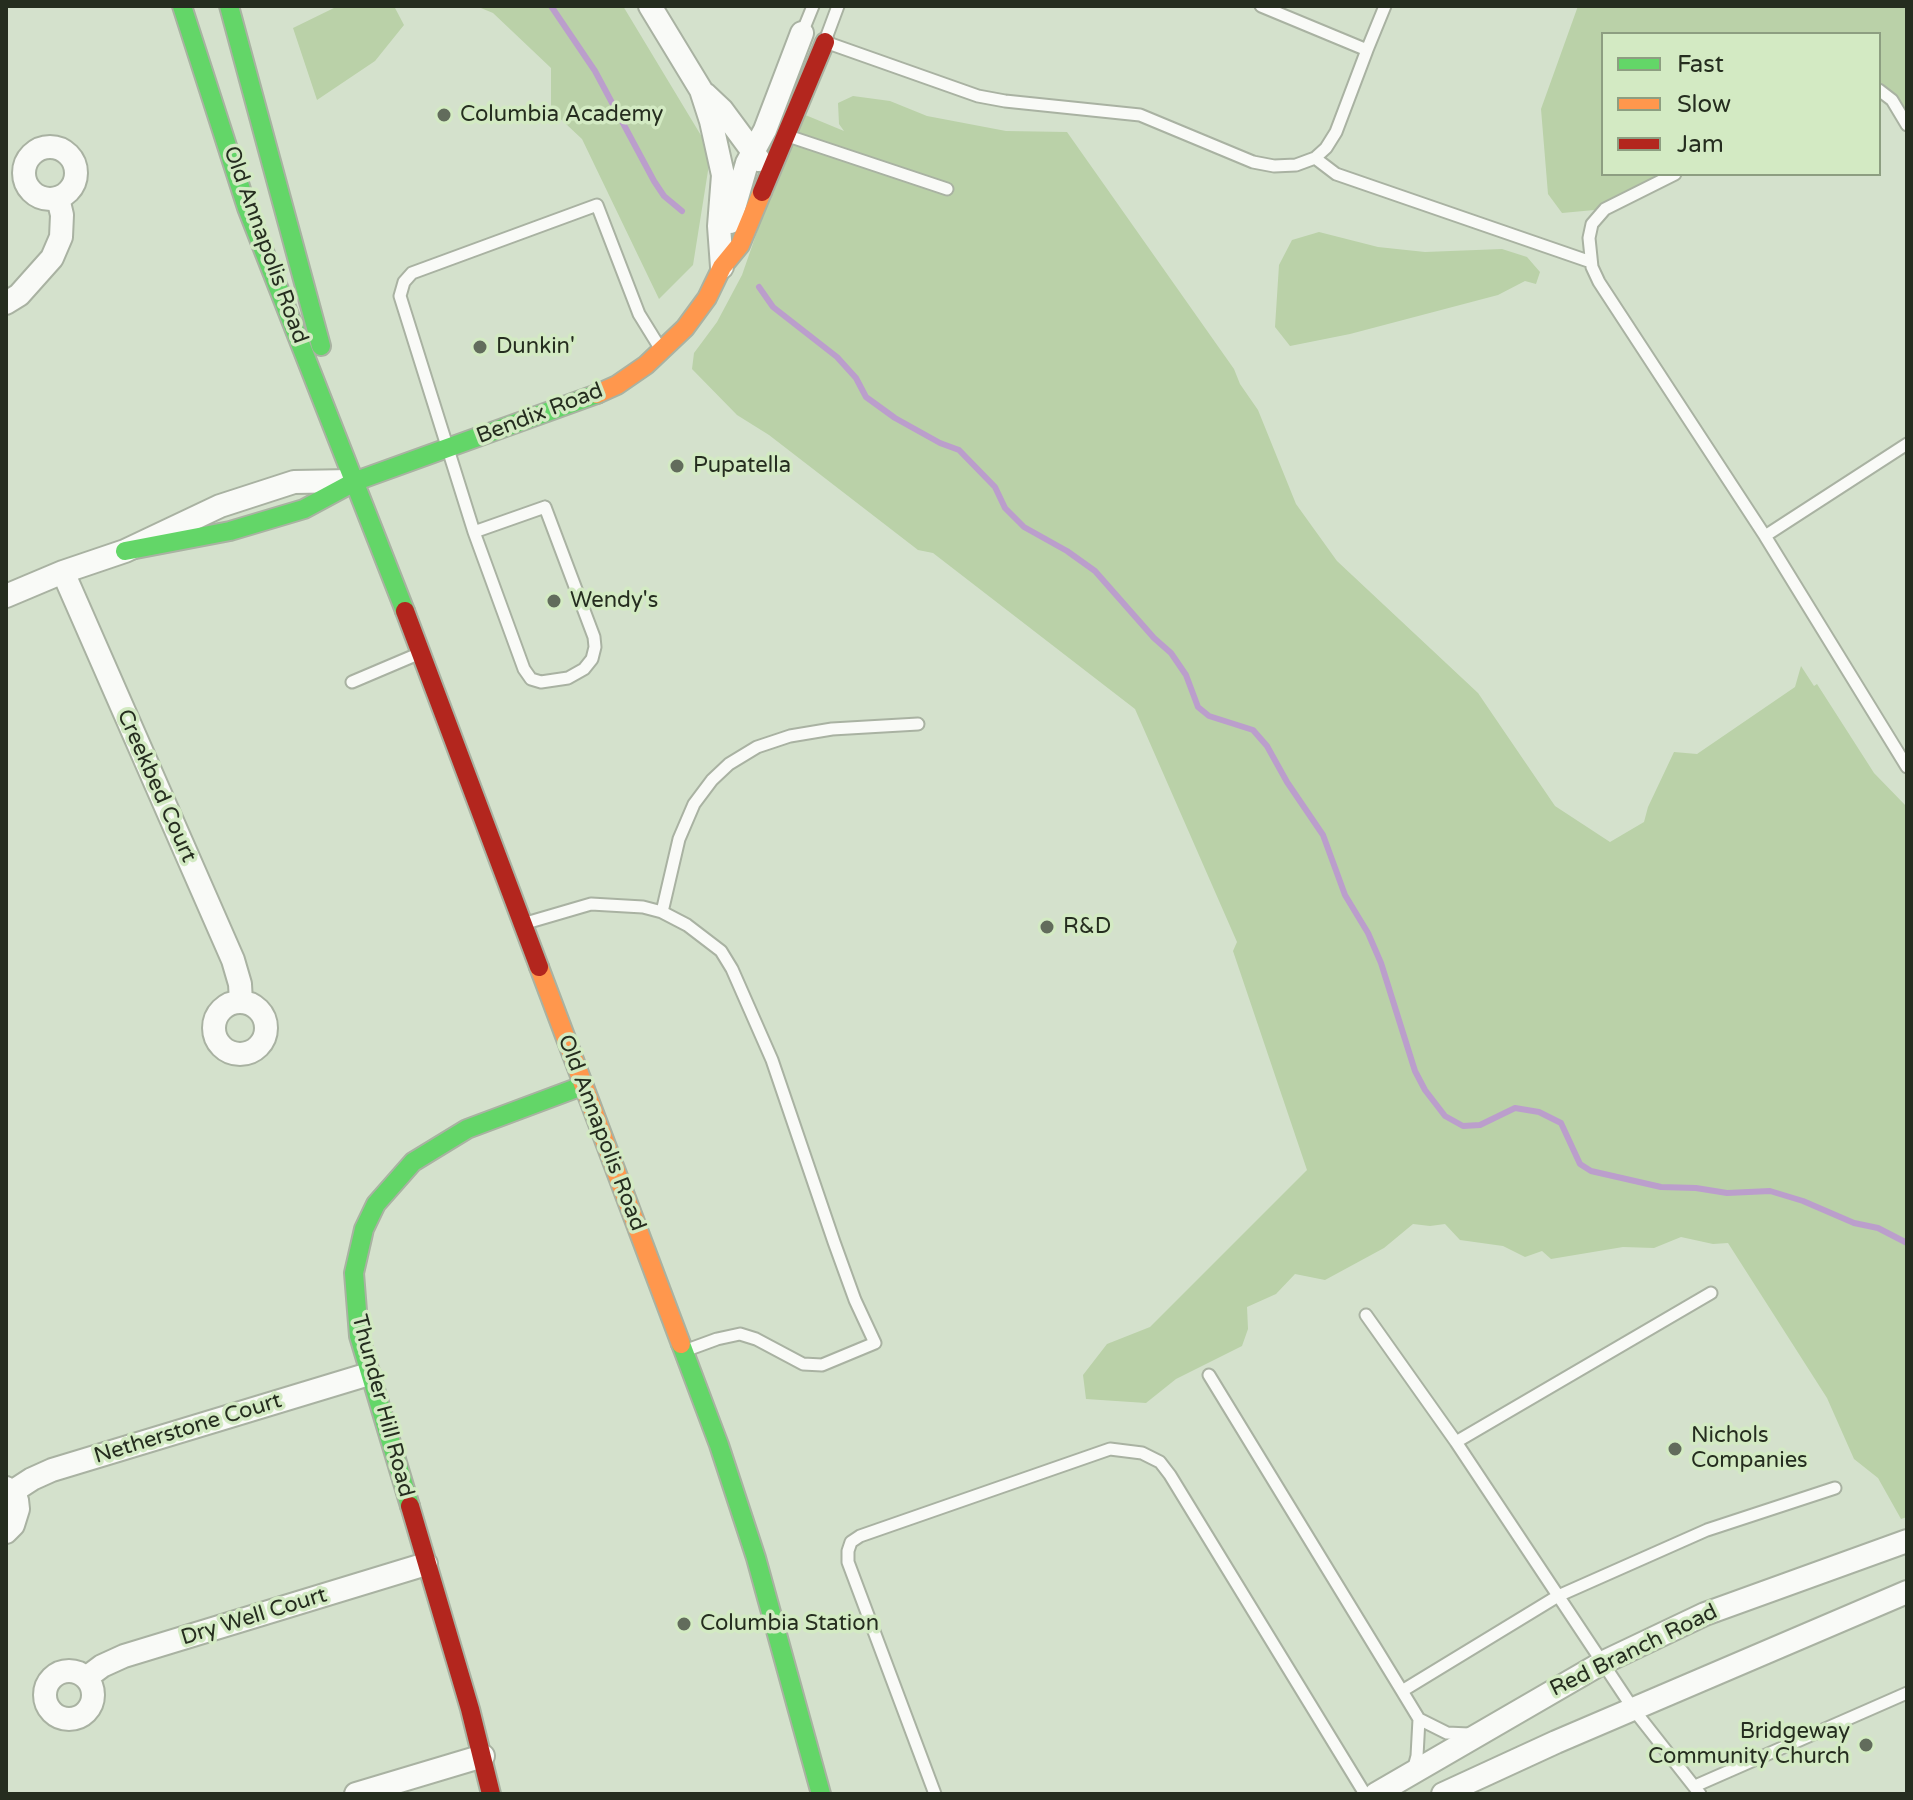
<!DOCTYPE html>
<style>
body{margin:0}
#map{position:relative;width:1913px;height:1800px;overflow:hidden;background:#d4e1cc;font-family:"Varela Round",sans-serif}
canvas{display:block}
.frame{position:absolute;inset:0;border:8px solid #252d1f;pointer-events:none}
.legend{position:absolute;left:1601px;top:32px;width:280px;height:144px;box-sizing:border-box;background:#d3eac3;border:2px solid #8d9e81;margin:0;padding:10px 14px;list-style:none;font-size:24px;color:#252d1f}
.legend li{display:flex;align-items:center;gap:16px;height:40px}
.legend b{width:40px;border:2px solid #8d9e81}
</style>
<div id="map">
<canvas width="1913" height="1800"></canvas>
<div class="frame"></div>
<ul class="legend">
<li><b style="height:10px;background:#63d668"></b>Fast</li>
<li><b style="height:10px;background:#ff974d"></b>Slow</li>
<li><b style="height:10px;background:#b3261e"></b>Jam</li>
</ul>
</div>
<script>
const c = document.querySelector('canvas').getContext('2d');
c.lineJoin = 'round';
function fill(path, color) {
  c.fillStyle = color;
  c.fill(path, 'evenodd');
}
function shape(rows) {
  const path = new Path2D();
  for (const r of rows) {
    if (r.length === 3) {
      path.moveTo(r[0] + r[2], r[1]);
      path.arc(r[0], r[1], r[2], 0, 2 * Math.PI);
      continue;
    }
    path.moveTo(r[0], r[1]);
    for (let i = 2; i < r.length; i += 2) path.lineTo(r[i], r[i + 1]);
  }
  return path;
}
function strokePath(path, color, width, dash) {
  c.strokeStyle = color;
  c.lineWidth = width;
  c.lineCap = dash ? 'butt' : 'round';
  c.setLineDash(dash || []);
  c.stroke(path);
}
function drawText(font, color, halo, rows, align = 'center') {
  c.font = font + ' "Varela Round",sans-serif';
  c.lineWidth = 7;
  c.setLineDash([]);
  c.textBaseline = 'middle';
  c.strokeStyle = halo;
  c.fillStyle = color;
  for (const [text, x, y, turn = 0] of rows) {
    c.save();
    c.translate(x, y);
    c.rotate((+turn || 0) * Math.PI / 180);
    c.textAlign = isNaN(turn) ? turn : align;
    if (halo) c.strokeText(text, 0, 0);
    c.fillText(text, 0, 0);
    c.restore();
  }
}
const green = shape([
 [338,6,394,6,404,25,375,61,317,100,293,28],
 [476,6,623,6,711,152,693,265,659,299,582,139,551,110,551,68,493,13],
 [1578,6,1907,6,1907,125,1879,90,1879,34,1603,34,1603,174,1675,174,1605,209,1562,213,1548,194,1541,109],
 [853,96,890,101,927,116,1006,131,1067,132,1234,369,1240,384,1258,410,1296,504,1337,561,1478,693,1555,806,1610,842,1644,822,1648,807,1674,752,1697,754,1795,687,1801,666,1814,686,1817,684,1874,773,1907,807,1907,1517,1901,1519,1878,1478,1854,1459,1827,1398,1728,1243,1713,1244,1681,1237,1654,1248,1623,1247,1551,1259,1542,1251,1525,1257,1503,1246,1460,1240,1445,1224,1430,1226,1413,1224,1384,1248,1325,1280,1295,1274,1276,1294,1247,1307,1248,1329,1242,1346,1176,1379,1146,1403,1086,1399,1083,1375,1107,1344,1150,1327,1307,1170,1233,951,1237,942,1135,709,933,553,918,550,769,435,737,415,692,369,694,353,717,322,742,275,780,166,803,114,844,131,839,124,838,103],
 [1319,232,1378,247,1425,252,1502,249,1527,257,1540,272,1536,284,1525,281,1498,295,1350,334,1290,346,1275,327,1279,265,1292,240]
]);
const stream = shape([
 [551,6,595,71,654,181,664,196,682,211],
 [759,287,773,307,837,357,856,378,866,397,895,418,940,443,959,450,995,487,1005,508,1024,527,1067,551,1095,571,1154,638,1171,653,1186,675,1198,707,1209,716,1253,730,1267,746,1287,782,1323,835,1345,895,1368,933,1381,963,1415,1071,1425,1090,1445,1116,1463,1126,1480,1125,1515,1108,1539,1112,1561,1123,1580,1164,1591,1171,1661,1187,1696,1188,1727,1193,1770,1191,1803,1201,1854,1223,1878,1228,1907,1243]
]);
const lane = shape([
 [1261,6,1367,50,1385,6],
 [805,34,802,33,813,6],
 [825,41,838,6],
 [828,43,978,96,1005,101,1140,115,1253,162,1274,166,1296,165,1315,158,1326,148,1336,132,1367,50],
 [1879,90,1892,100,1907,125],
 [788,136,947,189],
 [1315,158,1336,174,1591,262],
 [1675,174,1605,209,1592,224,1589,238,1592,267,1599,282,1765,536,1907,767],
 [545,507,594,637,595,647,592,659,584,669,568,678,541,682,531,679,524,669,474,532,545,507],
 [474,532,400,296,404,282,412,273,597,205,639,314,660,348],
 [1765,536,1907,444],
 [352,682,418,654],
 [662,912,679,839,694,804,712,780,729,764,757,747,790,736,832,729,918,724],
 [526,923,591,904,643,907,662,912,687,925,721,951,732,969,772,1060,834,1242,855,1300,875,1343,822,1365,803,1364,756,1339,740,1334,717,1339,687,1350],
 [1366,1315,1456,1442,1634,1710,1700,1794],
 [1209,1375,1402,1691,1558,1596,1707,1530,1835,1488],
 [1456,1442,1711,1293],
 [1402,1691,1419,1719],
 [1413,1771,1417,1756,1419,1719,1447,1733,1469,1734],
 [1695,1786,1907,1693],
 [935,1794,848,1562,848,1551,851,1542,860,1536,1110,1449,1142,1453,1160,1462,1170,1475,1365,1794]
]);
const street = shape([
 [650,6,701,90,711,121,723,175,719,226,722,267],
 [705,94,722,110,759,160],
 [50,173,26],
 [730,222,747,163,765,130,802,33],
 [6,303,19,295,52,258,61,237,62,215,58,198],
 [63,572,233,960,240,984,241,1002],
 [6,596,63,572,125,551,220,506,294,482,351,481],
 [240,1028,26],
 [6,1488,17,1500,18,1509,13,1525,6,1532],
 [12,1492,32,1479,52,1470,369,1374],
 [69,1695,24],
 [86,1678,102,1666,124,1656,426,1564],
 [356,1794,483,1756],
 [1376,1794,1602,1663,1705,1614,1907,1541],
 [1443,1794,1556,1742,1907,1592]
]);
const fast = shape([
 [182,6,247,208,405,611],
 [229,6,321,346],
 [125,551,230,531,304,509,356,481,597,394],
 [681,1344,719,1445,756,1558,821,1794],
 [410,1506,359,1336,354,1273,364,1229,376,1204,413,1162,467,1129,582,1086]
]);
const slow = shape([
 [597,394,617,385,646,365,685,328,707,298,722,267,740,245,762,192],
 [539,967,681,1344]
]);
const jam = shape([
 [762,192,825,42],
 [405,611,539,967],
 [410,1506,470,1709,491,1794]
]);
const markers = [
 [444,115,8,"#626c5c"],
 [480,347,8,"#626c5c"],
 [677,466,8,"#626c5c"],
 [554,601,8,"#626c5c"],
 [1047,927,8,"#626c5c"],
 [1675,1449,8,"#626c5c"],
 [684,1624,8,"#626c5c"],
 [1866,1745,8,"#626c5c"]
];
const poiNames = [
 ["Columbia Academy",460,115],
 ["Dunkin'",496,347],
 ["Pupatella",693,466],
 ["Wendy's",570,601],
 ["R&D",1063,927],
 ["Nichols",1691,1436],
 ["Companies",1691,1461],
 ["Columbia Station",700,1624],
 ["Bridgeway",1850,1732,"right"],
 ["Community Church",1850,1757,"right"]
];
const streetNames = [
 ["Old Annapolis Road",265,245,70],
 ["Bendix Road",540,414,-21],
 ["Creekbed Court",156,786,66],
 ["Old Annapolis Road",601,1133,69],
 ["Thunder Hill Road",382,1406,75],
 ["Netherstone Court",188,1429,-17],
 ["Dry Well Court",254,1617,-17],
 ["Red Branch Road",1634,1651,-26]
];
fill(green, '#bad1a8');
strokePath(stream, '#bb9ecc', 6);
strokePath(lane, '#a9b2a2', 15);
strokePath(street, '#a9b2a2', 26);
strokePath(fast, '#a9b2a2', 22);
strokePath(slow, '#a9b2a2', 22);
strokePath(jam, '#a9b2a2', 22);
strokePath(lane, '#f9faf7', 11);
strokePath(street, '#f9faf7', 22);
strokePath(fast, '#63d668', 18);
strokePath(slow, '#ff974d', 18);
strokePath(jam, '#b3261e', 18);
for (const [x, y, r, color] of markers) {
  const dot = new Path2D();
  dot.arc(x, y, r, 0, 2 * Math.PI);
  c.fillStyle = color;
  c.fill(dot);
  strokePath(dot, '#d3eac3', 3);
}
drawText('22px', '#252d1f', '#d3eac3', poiNames, 'left');
drawText('22px', '#252d1f', '#d3eac3', streetNames);
</script>
